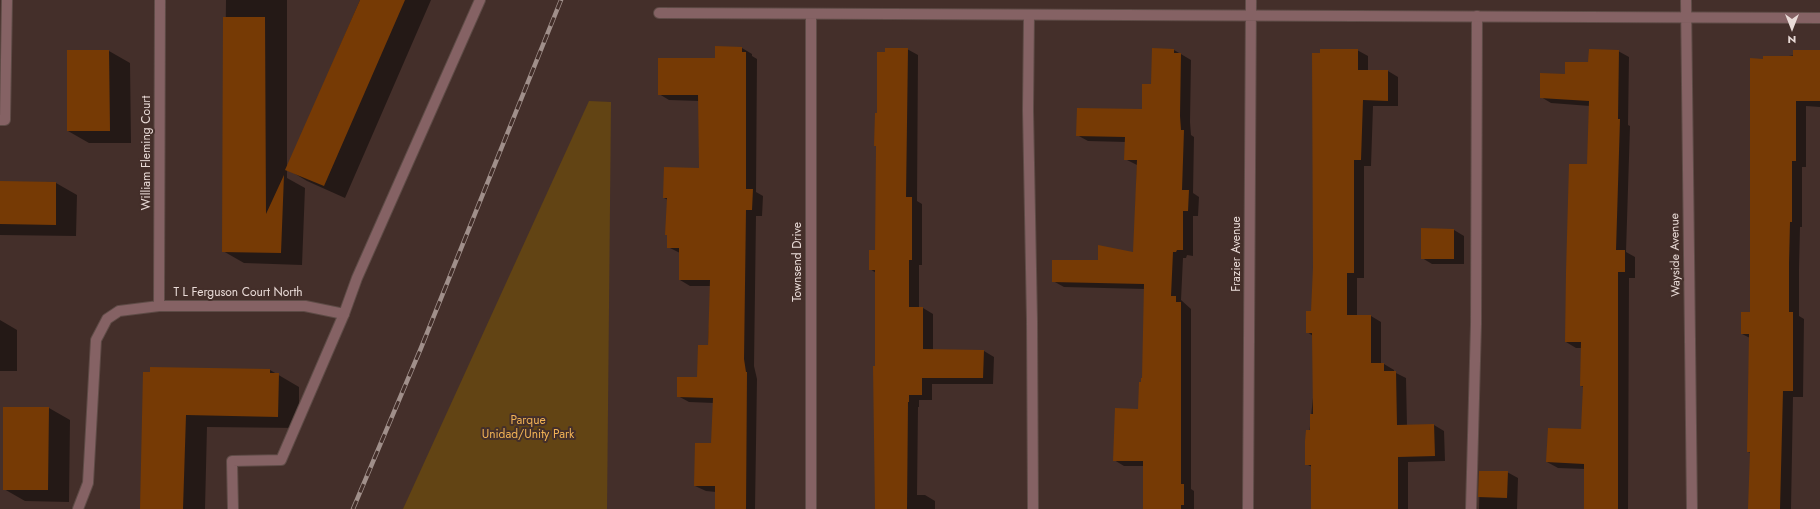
<!DOCTYPE html>
<style>
body{margin:0}
#map{position:relative;width:1820px;height:509px;overflow:hidden;background:#442f2a;font-family:Jost,sans-serif}
canvas{display:block}
.north{position:absolute;left:1772px;top:8px;width:40px;height:40px;-webkit-text-stroke:3px #442f2a;paint-order:stroke;rotate:180deg;font-size:11px;font-weight:700;line-height:16px;text-align:center;color:#e9dbd7}
.north::after{content:'';display:block;margin:auto;width:14px;height:18px;background:#e9dbd7;clip-path:polygon(50% 0,100% 100%,50% 72%,0 100%)}
</style>
<div id="map">
<canvas width="1820" height="509"></canvas>
<div class="north">N</div>
</div>
<script>
const c = document.querySelector('canvas').getContext('2d');
c.lineJoin = 'round';
function fill(path, color) {
  c.fillStyle = color;
  c.fill(path, 'evenodd');
}
function shape(rows) {
  const path = new Path2D();
  for (const r of rows) {
    path.moveTo(r[0], r[1]);
    for (let i = 2; i < r.length; i += 2) path.lineTo(r[i], r[i + 1]);
  }
  return path;
}
function strokePath(path, color, width, dash) {
  c.strokeStyle = color;
  c.lineWidth = width;
  c.lineCap = dash ? 'butt' : 'round';
  c.setLineDash(dash || []);
  c.stroke(path);
}
function drawText(font, color, halo, rows, align = 'center') {
  c.font = font + ' Jost,sans-serif';
  c.lineWidth = 4;
  c.setLineDash([]);
  c.textBaseline = 'middle';
  c.strokeStyle = halo;
  c.fillStyle = color;
  for (const [text, x, y, turn = 0] of rows) {
    c.save();
    c.translate(x, y);
    c.rotate((+turn || 0) * Math.PI / 180);
    c.textAlign = isNaN(turn) ? turn : align;
    if (halo) c.strokeText(text, 0, 0);
    c.fillText(text, 0, 0);
    c.restore();
  }
}
const green = shape([
 [589,101,611,102,607,509,403,509]
]);
const shadow = shape([
 [226,0,287,0,287,169,360,0,431,0,345,198,307,181,287,169,287,178,305,188,302,265,244,263,223,251],
 [742,48,752,54,752,56,757,59,756,192,763,196,762,216,756,216,754,366,757,379,755,509,716,509,716,492,706,491,695,486,712,444,714,403,689,402,678,396,698,378,708,346,711,286,690,286,680,280,680,253,668,247,668,200,664,198,700,169,699,101,669,100,659,94,716,59],
 [907,49,918,55,917,201,922,204,922,265,919,265,919,308,923,308,933,314,933,350,984,351,994,357,993,384,932,384,932,400,919,400,919,407,918,407,917,495,925,495,935,501,935,509,876,509,876,273,870,269,876,251,878,114],
 [1153,49,1174,50,1191,60,1190,122,1191,135,1194,137,1193,193,1199,197,1198,216,1193,216,1193,256,1187,255,1186,258,1183,258,1181,300,1191,309,1191,489,1194,491,1194,509,1143,509,1144,466,1124,466,1114,460,1139,410,1143,379,1145,289,1064,287,1053,281,1099,260,1134,253,1137,165,1125,159,1126,142,1088,141,1077,135,1143,110,1152,85],
 [1357,50,1368,56,1368,71,1388,71,1398,77,1398,106,1373,106,1371,166,1364,166,1364,278,1357,278,1357,316,1371,316,1381,322,1381,364,1384,364,1394,370,1394,372,1406,378,1407,426,1434,425,1444,431,1445,461,1408,462,1408,509,1312,509,1312,467,1306,464,1314,388,1313,336,1307,332,1312,312],
 [68,51,109,51,130,63,131,143,89,143,68,131],
 [1618,51,1629,57,1628,125,1630,126,1626,252,1635,257,1635,278,1629,278,1628,509,1584,509,1585,469,1558,468,1547,462,1582,430,1584,387,1581,386,1582,348,1576,348,1566,342,1588,165,1590,106,1551,103,1541,97,1566,75],
 [1820,51,1820,107,1806,106,1806,167,1802,167,1802,227,1800,227,1799,269,1799,316,1804,319,1803,397,1793,397,1791,509,1750,509,1751,453,1748,452,1750,338,1742,334,1751,313,1764,60],
 [0,182,56,183,77,195,76,236,0,235],
 [1454,230,1464,236,1464,264,1432,264,1422,258],
 [0,320,17,330,17,371,0,371],
 [270,370,299,387,299,428,207,427,205,509,141,509,144,373],
 [49,408,70,420,69,502,25,501,4,489],
 [1480,472,1507,472,1518,478,1517,509,1479,509]
]);
const building = shape([
 [360,0,405,0,324,186,285,170],
 [223,17,265,17,266,214,284,175,281,253,222,252],
 [715,46,742,47,742,52,746,52,746,189,753,189,752,210,746,210,744,359,746,372,747,372,746,509,715,509,715,486,694,486,695,443,711,443,713,398,677,397,677,377,697,377,698,345,708,345,710,280,679,280,679,248,667,248,667,235,665,235,667,198,663,198,664,167,699,168,698,95,658,95,658,58,715,58],
 [885,48,908,48,906,197,912,197,912,260,909,260,909,307,923,307,923,349,984,350,983,378,922,378,922,395,909,395,909,402,908,402,907,509,875,509,873,366,875,366,875,270,869,270,869,250,875,250,876,146,874,146,875,113,877,113,877,52,885,52],
 [1152,48,1174,49,1174,53,1181,53,1180,116,1181,130,1184,130,1182,190,1189,190,1188,211,1183,211,1183,250,1177,250,1176,252,1173,252,1171,296,1176,296,1176,302,1181,302,1181,484,1184,484,1184,505,1181,505,1181,509,1143,509,1143,461,1113,461,1115,408,1138,409,1139,382,1141,382,1141,378,1142,378,1144,284,1052,282,1052,260,1098,260,1098,245,1133,252,1137,160,1124,160,1125,137,1076,136,1077,108,1142,109,1142,84,1151,84],
 [1320,49,1358,49,1358,70,1388,70,1388,101,1363,100,1361,160,1354,160,1354,273,1347,273,1347,315,1371,315,1371,363,1384,363,1384,371,1396,371,1397,425,1434,424,1435,456,1398,457,1398,509,1311,509,1311,465,1305,465,1305,441,1306,430,1310,430,1310,414,1313,414,1312,333,1306,333,1306,311,1311,311,1313,268,1312,53,1320,53],
 [1589,49,1619,50,1618,119,1620,119,1616,250,1625,250,1625,272,1618,272,1618,509,1584,509,1584,464,1546,462,1548,428,1581,429,1583,386,1580,386,1581,342,1565,342,1566,272,1569,164,1587,164,1589,101,1540,98,1540,73,1565,74,1565,62,1588,62],
 [67,50,109,50,110,131,67,131],
 [1793,50,1820,50,1820,101,1796,101,1796,161,1792,161,1792,222,1790,222,1789,263,1789,312,1793,312,1793,391,1783,391,1780,509,1748,509,1750,452,1747,452,1749,334,1741,334,1741,312,1750,312,1750,58,1763,59,1763,56,1793,56],
 [0,181,56,182,56,225,0,224],
 [1421,228,1454,229,1454,259,1421,259],
 [150,367,270,369,270,373,279,373,278,417,186,415,183,509,140,509,143,372,150,372],
 [3,407,49,407,48,490,3,490],
 [1479,471,1508,471,1507,498,1478,497]
]);
const lane = shape([
 [1029,15,1028,110,1032,321,1033,509],
 [0,120,5,120,7,0],
 [233,509,232,461,281,460,344,314],
 [1471,509,1476,324,1477,16]
]);
const street = shape([
 [1686,0,1692,509],
 [659,13,1820,18],
 [811,14,811,509],
 [159,306,160,0],
 [78,509,88,483,96,340,107,319,119,311,159,306,305,306,344,314,357,278,480,0],
 [1248,509,1251,0]
]);
const rail = shape([
 [353,509,421,348,561,0]
]);
const streetNames = [
 ["William Fleming Court",147,153,-90],
 ["Frazier Avenue",1237,254,-90],
 ["Wayside Avenue",1676,255,-91],
 ["Townsend Drive",798,262,-90],
 ["T L Ferguson Court North",238,293]
];
const parkNames = [
 ["Parque",528,421],
 ["Unidad/Unity Park",528,435]
];
fill(green, '#624414');
fill(shadow, '#0007');
fill(building, '#763a05');
strokePath(lane, '#5e4b46', 12);
strokePath(street, '#5e4b46', 12);
strokePath(lane, '#856264', 10);
strokePath(street, '#856264', 10);
strokePath(rail, '#a08f8a', 4.5);
strokePath(rail, '#442f2a', 3, [9]);
drawText('12px', '#e9dbd7', '#442f2a', streetNames);
drawText('12px', '#f2b255', '#442f2a', parkNames);
</script>
